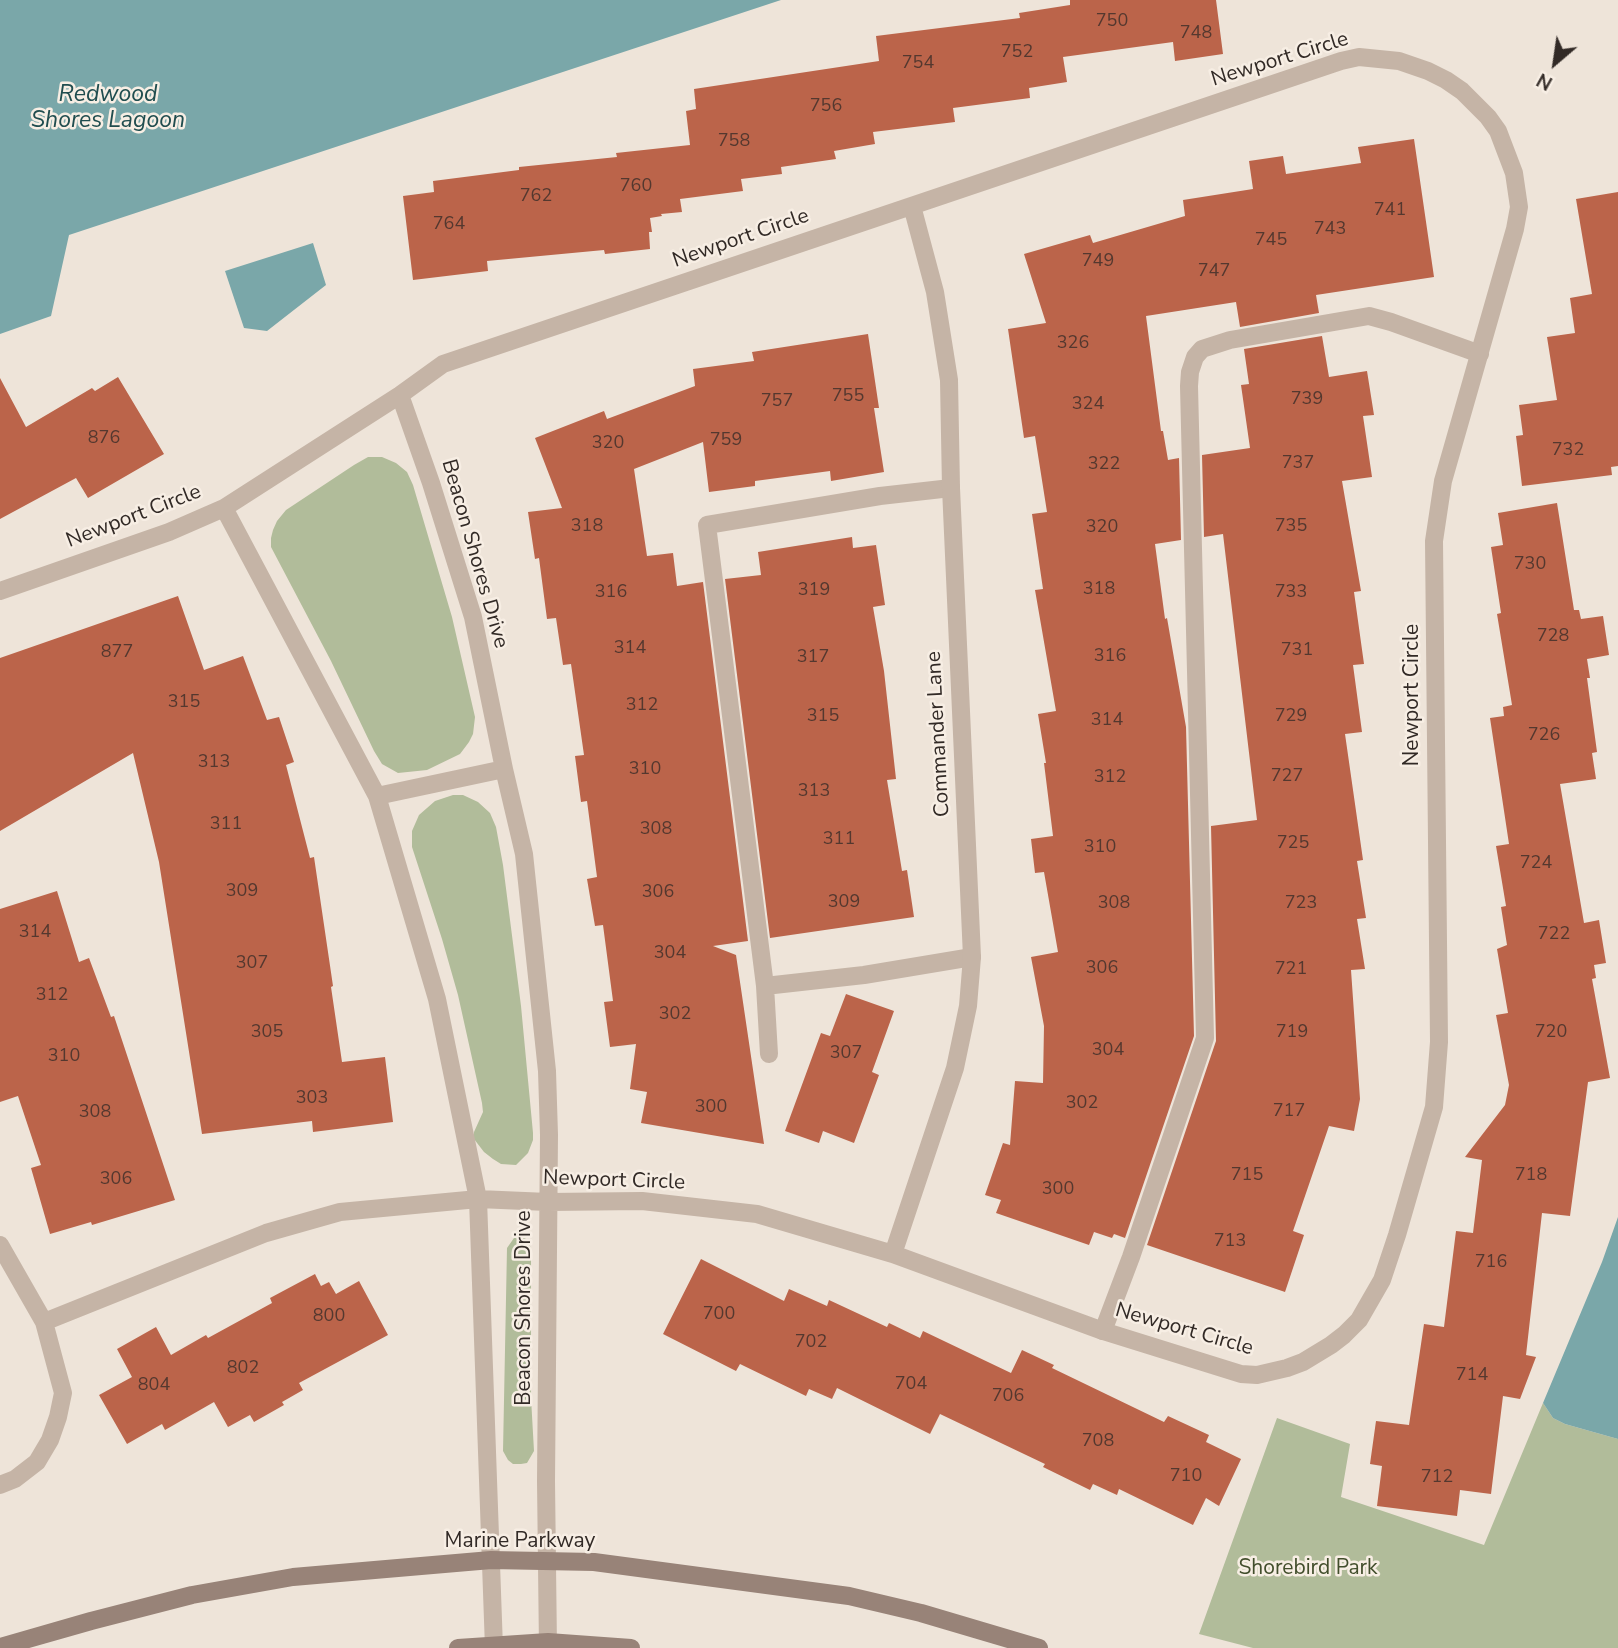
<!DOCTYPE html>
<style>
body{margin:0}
#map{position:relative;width:1618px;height:1648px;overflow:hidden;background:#eee4d9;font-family:"Nunito Sans",sans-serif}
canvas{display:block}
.north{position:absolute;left:1520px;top:28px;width:70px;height:70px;-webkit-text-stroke:5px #f7eee4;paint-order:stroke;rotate:209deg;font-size:19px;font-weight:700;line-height:28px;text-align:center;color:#322a26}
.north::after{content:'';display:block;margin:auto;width:24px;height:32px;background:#322a26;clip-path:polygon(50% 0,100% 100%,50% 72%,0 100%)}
</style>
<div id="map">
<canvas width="1618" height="1648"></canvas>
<div class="north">N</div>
</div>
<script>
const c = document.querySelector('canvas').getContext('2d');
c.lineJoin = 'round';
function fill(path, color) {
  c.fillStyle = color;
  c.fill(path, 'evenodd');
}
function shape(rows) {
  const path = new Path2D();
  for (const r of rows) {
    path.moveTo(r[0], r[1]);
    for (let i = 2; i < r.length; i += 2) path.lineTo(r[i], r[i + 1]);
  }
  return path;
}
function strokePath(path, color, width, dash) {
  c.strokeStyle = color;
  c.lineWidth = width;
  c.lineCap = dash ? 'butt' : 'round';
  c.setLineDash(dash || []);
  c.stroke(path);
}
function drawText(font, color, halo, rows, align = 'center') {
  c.font = font + ' "Nunito Sans",sans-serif';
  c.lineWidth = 5;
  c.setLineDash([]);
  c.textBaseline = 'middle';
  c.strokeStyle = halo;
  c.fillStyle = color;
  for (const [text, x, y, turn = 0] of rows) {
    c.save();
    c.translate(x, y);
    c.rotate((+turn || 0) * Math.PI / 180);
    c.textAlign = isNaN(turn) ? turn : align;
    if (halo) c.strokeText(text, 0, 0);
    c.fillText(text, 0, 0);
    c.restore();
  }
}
const green = shape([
 [368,457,382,457,396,463,407,472,413,485,452,617,475,717,473,734,469,742,460,754,427,770,398,773,382,764,374,751,331,661,271,547,271,538,273,530,277,521,286,510,354,465],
 [453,795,463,795,478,802,490,813,496,827,503,865,521,1006,533,1133,533,1140,528,1153,516,1165,501,1164,493,1159,484,1152,474,1139,474,1132,483,1112,482,1103,458,995,442,939,412,847,412,831,419,815,435,801],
 [523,1237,529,1241,531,1250,531,1398,534,1451,527,1463,521,1464,513,1464,508,1460,503,1451,507,1248,514,1238],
 [1543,1403,1553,1418,1565,1424,1618,1439,1618,1648,1253,1648,1199,1634,1277,1418,1350,1444,1341,1497,1484,1545]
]);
const water = shape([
 [0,0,781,0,69,235,51,316,0,334],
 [313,243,326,285,267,331,244,328,225,271],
 [1618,1217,1618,1439,1565,1424,1553,1418,1543,1403,1602,1262]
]);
const building = shape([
 [1070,0,1216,0,1223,54,1175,61,1173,42,1063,57,1067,82,1029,88,1030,98,953,108,955,122,873,132,875,144,834,151,836,159,781,167,782,174,741,179,743,191,680,199,682,212,661,214,662,216,650,218,652,232,649,232,650,249,605,254,604,250,487,261,488,271,413,280,403,196,434,192,433,181,519,170,519,167,617,157,616,153,690,145,686,111,696,109,694,89,879,61,876,36,1020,18,1019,13,1070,5],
 [1414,139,1434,277,1316,295,1319,313,1240,327,1236,302,1146,316,1161,431,1163,431,1168,460,1179,458,1181,540,1155,544,1165,619,1167,618,1186,727,1194,1036,1125,1238,1114,1234,1112,1238,1094,1232,1089,1245,996,1213,1001,1200,985,1195,1003,1143,1010,1145,1015,1081,1043,1083,1044,1026,1031,957,1058,952,1044,872,1035,873,1031,839,1053,836,1044,763,1046,763,1038,714,1056,711,1035,590,1043,589,1032,514,1047,512,1035,436,1024,438,1008,329,1046,323,1024,254,1090,235,1093,243,1185,216,1183,200,1253,189,1249,161,1283,156,1286,174,1361,163,1358,147],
 [1618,192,1618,466,1611,467,1612,475,1522,486,1516,436,1523,435,1519,405,1557,400,1547,337,1575,333,1570,298,1592,294,1576,199],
 [868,334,879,408,874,408,884,472,831,481,830,471,755,481,755,486,709,492,703,442,634,469,647,556,673,553,677,586,703,582,748,941,713,946,736,955,764,1144,641,1123,647,1092,630,1089,636,1044,610,1047,604,1002,613,1001,603,925,595,926,587,879,597,877,587,801,581,802,575,756,584,755,571,664,563,665,556,618,547,619,539,558,535,559,528,512,562,508,535,438,604,411,607,419,695,386,693,369,754,361,752,352],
 [1322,336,1329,377,1367,371,1374,415,1363,416,1372,477,1342,481,1361,591,1354,592,1364,664,1353,665,1362,732,1345,734,1363,860,1357,861,1366,918,1357,919,1365,969,1351,970,1360,1099,1354,1131,1329,1126,1293,1231,1304,1235,1285,1292,1147,1245,1216,1041,1211,826,1257,820,1223,534,1204,537,1202,455,1250,448,1241,385,1249,384,1244,349],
 [118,377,164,454,88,498,76,478,0,519,0,378,26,427,92,388,95,391],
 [1557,503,1574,610,1579,610,1581,619,1603,616,1609,655,1587,659,1590,678,1587,678,1597,752,1592,753,1596,779,1560,784,1584,923,1599,920,1606,963,1594,965,1596,978,1592,979,1610,1078,1588,1082,1570,1216,1542,1213,1526,1355,1536,1357,1520,1399,1503,1396,1491,1494,1460,1490,1457,1516,1377,1506,1382,1466,1370,1464,1376,1421,1409,1425,1424,1324,1444,1327,1456,1231,1473,1233,1482,1160,1465,1157,1505,1105,1509,1085,1496,1015,1508,1013,1497,949,1507,945,1501,907,1506,906,1496,846,1509,844,1490,718,1504,716,1503,707,1512,705,1497,614,1501,613,1491,547,1503,545,1498,513],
 [852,537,853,548,876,545,885,605,873,607,884,671,896,779,887,780,902,871,907,870,914,917,770,938,725,579,761,575,758,552],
 [178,596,204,670,243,656,267,720,279,717,294,762,286,765,310,858,314,857,333,986,331,987,342,1062,385,1057,393,1122,313,1132,312,1121,202,1134,159,862,133,753,0,831,0,658],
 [57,891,79,962,89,958,111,1017,114,1016,175,1200,92,1225,91,1222,50,1234,31,1168,41,1165,18,1096,0,1102,0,909],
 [846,994,894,1011,872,1072,879,1075,854,1143,823,1131,819,1143,785,1131,821,1033,830,1036],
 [701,1259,784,1301,789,1289,827,1306,829,1300,887,1327,889,1323,920,1338,923,1331,1011,1373,1022,1350,1054,1365,1052,1368,1164,1422,1168,1416,1209,1435,1206,1442,1241,1459,1219,1506,1206,1498,1193,1525,1119,1489,1117,1495,1093,1484,1090,1490,1043,1467,1045,1464,940,1414,930,1434,837,1388,832,1399,809,1389,806,1396,740,1364,736,1371,663,1334],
 [315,1274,321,1286,329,1282,336,1294,359,1281,388,1335,299,1383,303,1390,282,1402,284,1405,254,1422,250,1415,228,1427,214,1402,165,1430,162,1424,127,1444,99,1395,132,1377,117,1349,156,1327,171,1355,206,1335,208,1338,272,1303,270,1298]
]);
const lane = shape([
 [765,986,864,975,972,957],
 [769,1054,765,986,707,525,880,496,951,488],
 [1103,1331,1131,1257,1205,1038,1189,386,1190,372,1195,357,1202,349,1230,340,1369,316,1391,322,1480,354]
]);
const street = shape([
 [400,395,431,483,473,617,504,769,524,854,547,1071,549,1135,546,1481,548,1648],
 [224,508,377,796,437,999,478,1199,494,1648],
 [0,591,169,532,224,508,400,395,443,364,1341,61,1359,57,1399,61,1428,71,1446,80,1462,91,1488,117,1498,131,1514,173,1519,207,1515,229,1443,481,1434,541,1439,1042,1434,1107,1397,1235,1382,1280,1359,1320,1344,1335,1331,1345,1303,1362,1287,1368,1257,1375,1241,1374,1103,1331,893,1254,757,1214,642,1201,548,1202,478,1199,340,1212,266,1233,44,1322,63,1393,58,1417,50,1440,37,1462,15,1479,0,1485],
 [377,796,504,769],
 [0,1245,44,1322],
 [893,1254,955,1068,968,1006,972,957,951,488,949,380,935,292,912,206]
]);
const secondary = shape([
 [0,1647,91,1621,192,1595,293,1577,491,1560,594,1562,849,1596,921,1613,1039,1648],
 [458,1648,548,1642,631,1648]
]);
const numberNames = [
 ["750",1112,22],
 ["748",1196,34],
 ["752",1017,53],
 ["754",918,64],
 ["756",826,107],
 ["758",734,142],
 ["760",636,187],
 ["762",536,197],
 ["741",1390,211],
 ["764",449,225],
 ["743",1330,230],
 ["745",1271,241],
 ["749",1098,262],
 ["747",1214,272],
 ["326",1073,344],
 ["755",848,397],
 ["739",1307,400],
 ["757",777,402],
 ["324",1088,405],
 ["876",104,439],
 ["759",726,441],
 ["320",608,444],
 ["732",1568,451],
 ["737",1298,464],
 ["322",1104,465],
 ["318",587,527],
 ["735",1291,527],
 ["320",1102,528],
 ["730",1530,565],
 ["318",1099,590],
 ["319",814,591],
 ["316",611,593],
 ["733",1291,593],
 ["728",1553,637],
 ["314",630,649],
 ["731",1297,651],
 ["877",117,653],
 ["316",1110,657],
 ["317",813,658],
 ["315",184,703],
 ["312",642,706],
 ["315",823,717],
 ["729",1291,717],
 ["314",1107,721],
 ["726",1544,736],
 ["313",214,763],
 ["310",645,770],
 ["727",1287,777],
 ["312",1110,778],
 ["313",814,792],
 ["311",226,825],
 ["308",656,830],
 ["311",839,840],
 ["725",1293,844],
 ["310",1100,848],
 ["724",1536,864],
 ["309",242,892],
 ["306",658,893],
 ["309",844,903],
 ["308",1114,904],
 ["723",1301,904],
 ["314",35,933],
 ["722",1554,935],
 ["304",670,954],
 ["307",252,964],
 ["306",1102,969],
 ["721",1291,970],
 ["312",52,996],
 ["302",675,1015],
 ["305",267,1033],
 ["719",1292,1033],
 ["720",1551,1033],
 ["304",1108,1051],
 ["307",846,1054],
 ["310",64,1057],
 ["303",312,1099],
 ["302",1082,1104],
 ["300",711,1108],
 ["717",1289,1112],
 ["308",95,1113],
 ["715",1247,1176],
 ["718",1531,1176],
 ["306",116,1180],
 ["300",1058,1190],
 ["713",1230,1242],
 ["716",1491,1263],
 ["700",719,1315],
 ["800",329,1317],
 ["702",811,1343],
 ["802",243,1369],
 ["714",1472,1376],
 ["704",911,1385],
 ["804",154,1386],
 ["706",1008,1397],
 ["708",1098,1442],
 ["710",1186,1477],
 ["712",1437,1478]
];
const streetNames = [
 ["Newport Circle",1280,60,-17],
 ["Newport Circle",741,239,-19],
 ["Newport Circle",134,517,-21],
 ["Beacon Shores Drive",474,554,74],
 ["Newport Circle",1413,695,-90],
 ["Commander Lane",939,734,-93],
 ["Newport Circle",614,1181,2],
 ["Beacon Shores Drive",525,1308,-90],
 ["Newport Circle",1184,1330,16],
 ["Marine Parkway",520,1542]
];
const parkNames = [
 ["Shorebird Park",1308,1569]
];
const waterNames = [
 ["Redwood",108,95],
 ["Shores Lagoon",108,121]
];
fill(green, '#b1bc9a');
fill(water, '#7aa7a9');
fill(building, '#bb644a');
strokePath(lane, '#c5b4a6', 18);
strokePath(street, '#c5b4a6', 18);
strokePath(secondary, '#988378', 18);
drawText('18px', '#54382f', null, numberNames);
drawText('21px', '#322a26', '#f7eee4', streetNames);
drawText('21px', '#424e2c', '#f7eee4', parkNames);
drawText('italic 23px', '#204d4f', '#f7eee4', waterNames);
</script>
